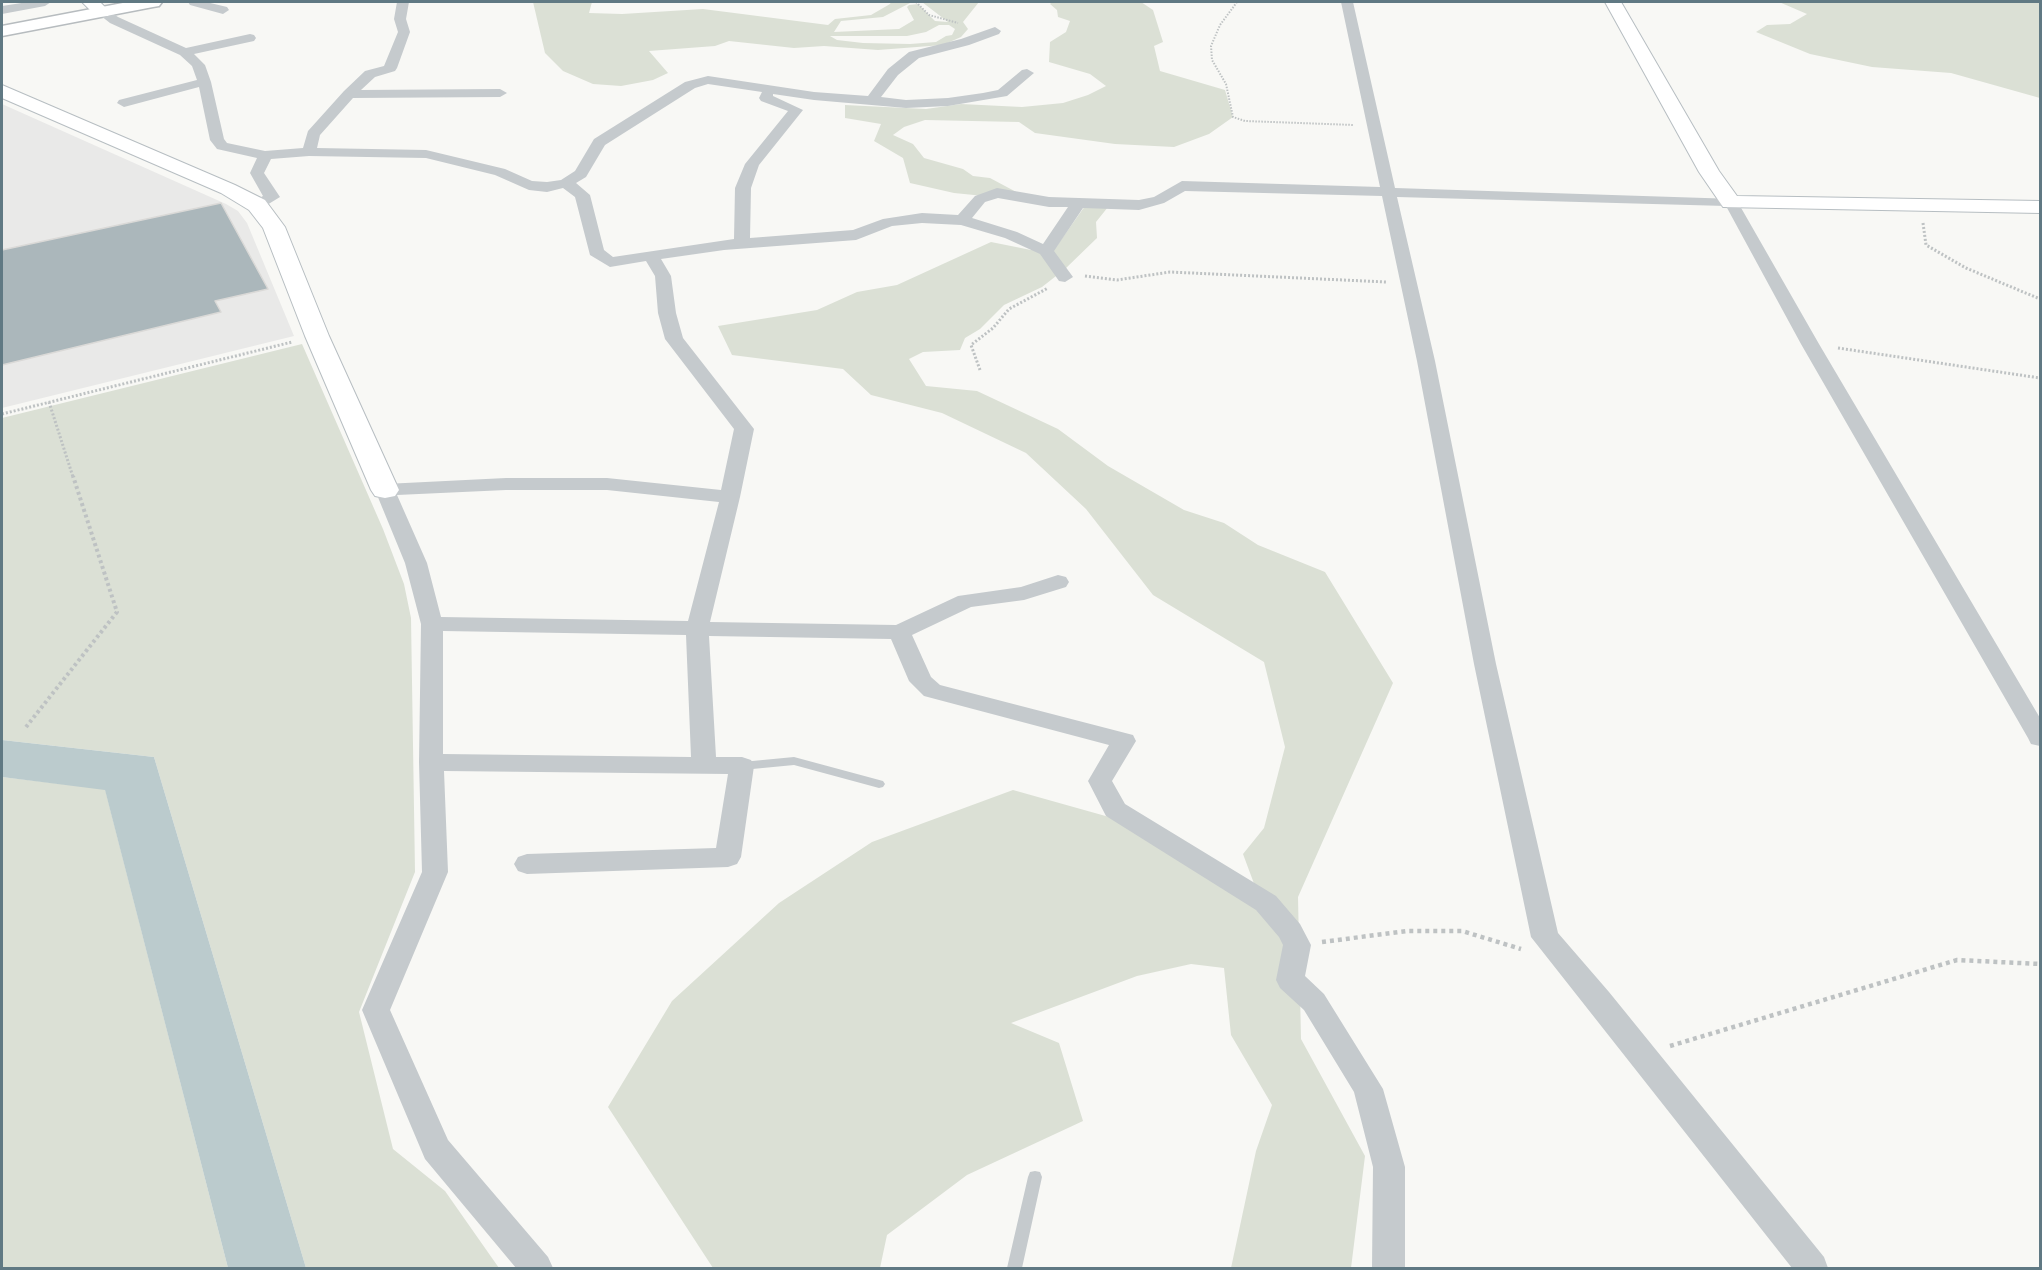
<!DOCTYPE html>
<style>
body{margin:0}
#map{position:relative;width:2042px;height:1270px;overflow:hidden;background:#f8f8f5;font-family:Roboto,sans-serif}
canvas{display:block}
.frame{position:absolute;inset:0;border:3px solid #607983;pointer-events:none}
</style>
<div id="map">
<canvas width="2042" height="1270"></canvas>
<div class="frame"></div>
</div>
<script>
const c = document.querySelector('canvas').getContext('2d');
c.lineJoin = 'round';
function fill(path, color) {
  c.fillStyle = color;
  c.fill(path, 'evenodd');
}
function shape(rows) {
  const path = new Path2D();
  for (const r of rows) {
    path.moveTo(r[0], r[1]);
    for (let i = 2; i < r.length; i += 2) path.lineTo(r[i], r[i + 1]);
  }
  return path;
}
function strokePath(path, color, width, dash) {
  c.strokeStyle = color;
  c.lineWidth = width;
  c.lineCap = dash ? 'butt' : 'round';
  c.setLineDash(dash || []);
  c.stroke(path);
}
const built = shape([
 [2,104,226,204,238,211,247,223,294,336,2,408]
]);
const green = shape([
 [533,2,592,2,589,13,622,14,703,9,828,25,835,19,871,15,890,4,891,2,912,2,883,17,841,21,834,32,899,29,914,20,907,7,909,5,918,4,935,21,948,22,922,2,979,2,963,22,968,29,961,37,943,45,878,50,824,46,794,48,729,41,715,46,649,51,668,73,653,80,621,86,593,84,563,71,545,53],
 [939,25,949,25,955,29,952,35,946,36,936,42,910,44,863,43,837,40,830,36,907,36,926,32],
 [1052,2,1141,2,1153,10,1163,42,1154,46,1160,71,1225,90,1233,117,1209,134,1174,147,1115,144,1035,133,1019,122,925,120,904,127,893,135,913,144,924,158,963,169,973,176,990,178,1020,194,1014,199,954,193,910,183,903,158,874,141,881,124,845,118,845,105,926,109,961,104,1022,107,1063,103,1088,95,1106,86,1090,74,1049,62,1050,42,1066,32,1070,21,1058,17,1057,10,1050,4],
 [1779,2,2040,2,2040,98,1951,73,1872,67,1810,54,1756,32,1767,25,1790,24,1807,14],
 [1085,206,1108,207,1096,222,1097,238,1065,269,1042,287,1004,305,980,329,965,338,960,350,923,352,909,359,926,386,977,391,1058,429,1108,466,1184,510,1224,523,1258,545,1325,572,1393,683,1298,897,1301,1039,1365,1156,1351,1268,1231,1268,1256,1151,1272,1105,1231,1035,1224,968,1191,964,1137,976,1011,1023,1059,1043,1083,1121,967,1175,887,1235,880,1268,713,1268,608,1107,672,1001,779,903,872,842,1013,790,1166,833,1256,889,1243,854,1264,828,1285,747,1264,662,1153,595,1086,509,1026,453,942,413,871,395,843,369,732,355,718,326,817,310,857,292,897,285,991,242,1031,250,1056,247],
 [302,344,383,529,404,584,411,618,415,872,359,1012,393,1149,445,1191,499,1268,306,1268,154,757,2,740,2,418],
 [2,777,105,789,228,1268,2,1268]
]);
const water = shape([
 [2,740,154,757,306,1268,228,1268,105,790,2,777]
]);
const building = shape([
 [221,203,268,289,215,301,221,312,2,365,2,250,221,203]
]);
const pathFar3 = shape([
 [916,2,929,15,958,23],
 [1237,2,1220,25,1211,46,1212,60,1226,84,1233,117,1245,121,1354,125]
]);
const pathFar2 = shape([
 [1923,223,1926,245,1966,268,2040,299],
 [1085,276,1117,280,1170,272,1386,282],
 [1838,348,2040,378],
 [980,370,971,345,993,328,1009,309,1048,288],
 [49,402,73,477],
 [2,414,292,342]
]);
const pathFar1 = shape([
 [26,727,117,612,73,476]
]);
const path = shape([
 [1322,942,1407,931,1462,931,1521,949],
 [1670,1046,1957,960,2040,964]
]);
const lane = shape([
 [794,757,883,781,885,784,883,787,879,788,794,765,742,770,738,769,736,766,738,763,742,762,794,757],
 [1035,1171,1040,1172,1042,1177,1022,1268,1007,1268,1028,1177,1030,1172,1035,1171]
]);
const street = shape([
 [28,2,51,2,45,6,2,14,2,6,28,2],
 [188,2,206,2,227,7,229,10,223,14,190,5,188,2],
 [397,2,409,2,406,19,410,32,397,68,395,71,375,77,361,90,500,89,507,93,500,97,353,98,320,135,317,148,426,150,505,169,532,181,547,182,561,180,575,171,594,139,685,82,708,76,814,92,868,96,888,69,909,52,961,39,995,27,1001,31,999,34,969,45,919,58,898,75,881,97,906,100,948,98,983,93,998,90,1022,70,1027,69,1034,73,1007,96,948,106,906,108,814,100,773,94,773,96,803,110,759,165,751,188,750,238,853,230,883,219,922,213,958,215,975,196,997,188,1049,197,1139,200,1154,197,1182,181,1380,187,1341,2,1353,2,1395,188,1736,199,1819,344,2040,718,2040,746,2031,744,2028,738,1801,344,1726,206,1397,197,1435,361,1496,664,1558,933,1609,992,1824,1257,1828,1268,1792,1268,1531,937,1474,664,1417,361,1382,196,1185,191,1164,203,1139,210,1083,208,1054,251,1073,277,1065,282,1059,281,1040,254,1005,238,961,225,922,223,892,226,856,240,724,250,661,259,671,276,676,313,683,338,754,429,740,497,710,622,896,625,958,596,1021,587,1058,575,1066,577,1069,582,1066,587,1024,600,971,607,912,635,931,677,940,685,1133,735,1136,741,1112,781,1125,804,1276,896,1300,924,1311,945,1305,976,1324,994,1383,1089,1405,1167,1405,1268,1372,1268,1373,1167,1354,1092,1304,1010,1280,988,1276,980,1283,945,1279,937,1256,910,1106,816,1088,781,1109,745,924,696,909,681,891,639,709,636,716,757,742,757,751,760,754,766,741,857,737,864,728,867,527,874,518,871,514,864,518,857,527,854,716,848,728,774,444,771,448,872,390,1010,448,1140,548,1257,553,1268,516,1268,425,1159,362,1010,422,872,419,762,421,624,405,563,375,490,378,486,385,484,506,478,607,478,721,490,734,429,665,339,658,313,655,276,646,261,610,267,590,255,575,197,563,188,547,192,529,190,495,175,426,158,309,156,271,159,264,173,280,197,262,208,252,208,249,205,252,202,263,196,250,173,257,158,217,149,210,140,199,87,124,107,117,103,119,100,197,80,192,66,180,55,110,23,96,12,102,8,106,9,118,17,186,48,250,34,254,35,256,38,254,41,194,54,205,65,211,82,224,139,227,143,265,151,303,148,308,131,344,91,365,71,384,66,398,32,394,19,397,2],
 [708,84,762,92,759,98,761,101,788,111,745,164,735,188,734,239,613,257,604,250,590,195,576,183,586,177,605,145,695,88,708,84],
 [998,198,1049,207,1068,207,1043,244,1017,232,972,218,985,202,998,198],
 [506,490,607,490,719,502,688,621,441,617,427,563,397,495,506,490],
 [443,631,686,635,691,757,443,754,443,631]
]);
const secondary = shape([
 [82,2,100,2,110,12,108,16,96,16,82,2],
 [1605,2,1621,2,1719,171,1737,196,2040,201,2040,213,1723,207,1699,172,1605,2],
 [2,85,235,185,265,200,285,227,329,336,399,490,395,496,385,498,375,496,371,490,305,336,263,228,249,210,221,193,2,98,2,85]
]);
const highway = shape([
 [128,2,162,2,159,6,153,7,2,36,2,26,128,2]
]);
fill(built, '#e9e9e8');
fill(green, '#dbe0d5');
fill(water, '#bbcbcd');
fill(building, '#abb7bb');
strokePath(building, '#dad9d7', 1.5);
strokePath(secondary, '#b7bec2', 2);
strokePath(highway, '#b7bcbf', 3);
strokePath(pathFar3, '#bec2c3', 2, [1.5, 1.5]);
strokePath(pathFar2, '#bec2c3', 3, [2, 2]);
strokePath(pathFar1, '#bec2c3', 4, [3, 3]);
strokePath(path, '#bec2c3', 4.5, [4, 4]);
fill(lane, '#c5cacd');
fill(street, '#c5cacd');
fill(secondary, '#fff');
fill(highway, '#fff');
</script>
